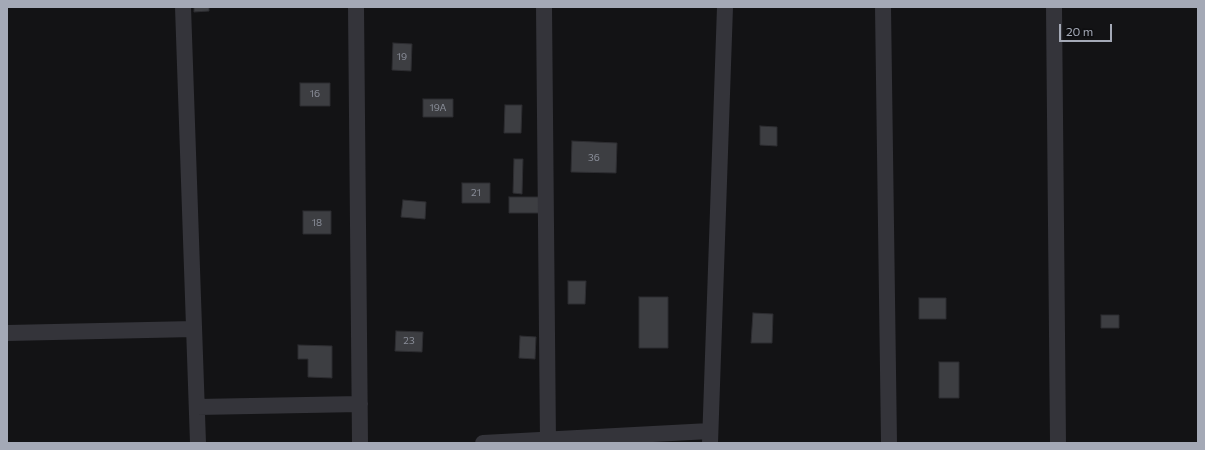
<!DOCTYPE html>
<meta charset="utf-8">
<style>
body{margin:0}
#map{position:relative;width:1205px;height:450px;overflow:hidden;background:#131315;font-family:Commissioner,sans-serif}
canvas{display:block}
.frame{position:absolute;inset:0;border:8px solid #a4a9b6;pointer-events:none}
.scale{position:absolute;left:1059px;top:24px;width:53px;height:18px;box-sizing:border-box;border:2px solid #a4a9b6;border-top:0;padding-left:5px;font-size:12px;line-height:14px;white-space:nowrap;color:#a4a9b6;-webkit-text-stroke:3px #0e0e10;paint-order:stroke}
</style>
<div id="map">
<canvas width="1205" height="450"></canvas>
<div class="frame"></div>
<div class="scale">20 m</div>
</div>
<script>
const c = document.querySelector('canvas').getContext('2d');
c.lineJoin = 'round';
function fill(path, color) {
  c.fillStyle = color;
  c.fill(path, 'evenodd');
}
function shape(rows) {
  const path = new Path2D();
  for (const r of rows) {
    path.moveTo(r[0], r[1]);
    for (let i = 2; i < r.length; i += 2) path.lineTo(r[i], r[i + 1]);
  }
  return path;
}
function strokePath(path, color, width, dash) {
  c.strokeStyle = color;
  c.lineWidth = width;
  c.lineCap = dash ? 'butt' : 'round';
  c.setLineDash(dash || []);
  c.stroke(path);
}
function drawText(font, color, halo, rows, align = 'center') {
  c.font = font + ' Commissioner,sans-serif';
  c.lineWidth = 3.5;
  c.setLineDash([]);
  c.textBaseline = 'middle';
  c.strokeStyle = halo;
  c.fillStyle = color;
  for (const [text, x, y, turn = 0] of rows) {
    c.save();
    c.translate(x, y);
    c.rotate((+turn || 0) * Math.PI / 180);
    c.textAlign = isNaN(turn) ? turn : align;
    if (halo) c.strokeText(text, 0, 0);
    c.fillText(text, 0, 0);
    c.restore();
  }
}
const building = shape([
 [194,7,209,7,209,11,194,12,194,7],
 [393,43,412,44,411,71,392,70,393,43],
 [300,83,330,83,330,106,300,106,300,83],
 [423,99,453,99,453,117,423,117,423,99],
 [505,105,522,105,521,133,504,133,505,105],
 [760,126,777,127,777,146,760,145,760,126],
 [572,141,617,143,616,173,571,172,572,141],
 [514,159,523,159,522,194,513,193,514,159],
 [462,183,490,183,490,203,462,203,462,183],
 [509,197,539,197,539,213,509,213,509,197],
 [403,200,426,202,425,219,401,217,403,200],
 [303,211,331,211,331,234,303,234,303,211],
 [568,281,586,281,585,304,568,304,568,281],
 [639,297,668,297,668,348,639,348,639,297],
 [919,298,946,298,946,319,919,319,919,298],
 [753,313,773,314,772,343,751,343,753,313],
 [1101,315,1119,315,1119,328,1101,328,1101,315],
 [396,331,423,332,422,352,395,351,396,331],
 [520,336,536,337,535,359,519,358,520,336],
 [298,345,332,346,332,378,308,377,308,359,298,359,298,345],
 [939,362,959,362,959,398,939,398,939,362]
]);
const street = shape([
 [183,7,198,443],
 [356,7,360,443],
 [544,7,548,443],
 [883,7,889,443],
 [1054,7,1058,443],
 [7,333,194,329],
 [197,407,360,404],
 [483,443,710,431],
 [710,443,725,7]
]);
const numberNames = [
 ["19",402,57],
 ["16",315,94],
 ["19А",438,108],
 ["36",594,158],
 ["21",476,193],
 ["18",317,223],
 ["23",409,341]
];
fill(building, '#3d3e42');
strokePath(building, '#2d2d31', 1);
strokePath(street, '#34343a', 16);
drawText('10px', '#8a8e99', null, numberNames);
</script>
